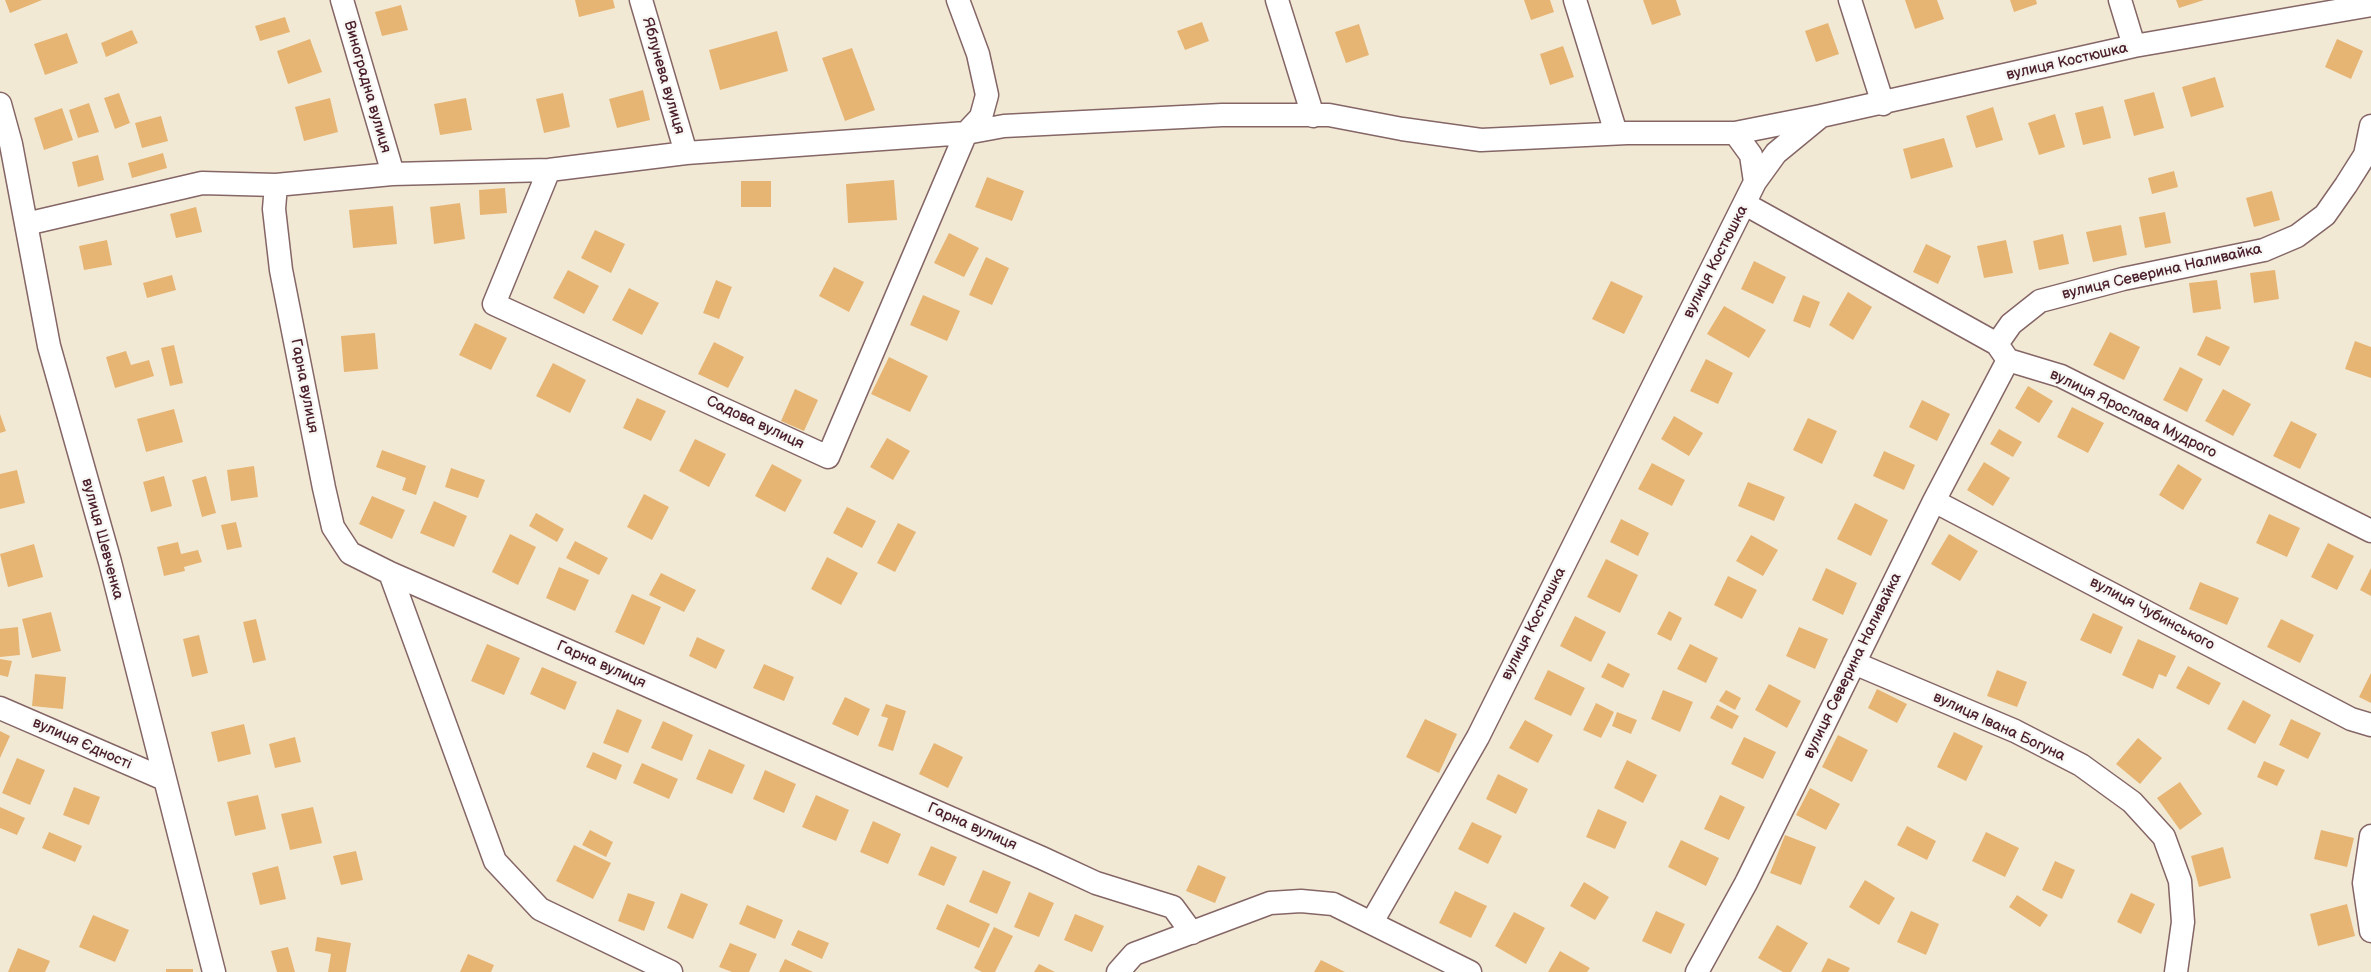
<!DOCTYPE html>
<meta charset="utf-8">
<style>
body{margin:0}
canvas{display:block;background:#f2e9d5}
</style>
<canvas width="2371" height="972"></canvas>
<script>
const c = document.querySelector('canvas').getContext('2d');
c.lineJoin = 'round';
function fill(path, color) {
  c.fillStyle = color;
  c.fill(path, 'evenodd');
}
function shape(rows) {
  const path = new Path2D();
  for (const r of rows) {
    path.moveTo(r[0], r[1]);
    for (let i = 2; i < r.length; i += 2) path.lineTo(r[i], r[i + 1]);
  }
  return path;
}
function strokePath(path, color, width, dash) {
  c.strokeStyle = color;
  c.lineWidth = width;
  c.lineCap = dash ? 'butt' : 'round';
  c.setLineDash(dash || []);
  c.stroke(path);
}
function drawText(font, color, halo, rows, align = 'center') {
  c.font = font + ' "Balsamiq Sans",sans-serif';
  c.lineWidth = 4.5;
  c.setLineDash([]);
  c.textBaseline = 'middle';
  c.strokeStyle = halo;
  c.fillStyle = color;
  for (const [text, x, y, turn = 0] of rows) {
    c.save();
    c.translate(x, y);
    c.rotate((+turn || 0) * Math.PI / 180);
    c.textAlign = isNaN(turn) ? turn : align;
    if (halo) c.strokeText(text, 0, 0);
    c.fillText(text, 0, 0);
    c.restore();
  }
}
const building = shape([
 [5,0,42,0,10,13],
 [575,0,613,0,615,8,579,17],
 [1524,0,1550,0,1554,12,1531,20],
 [1643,0,1676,0,1681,15,1652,25],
 [1905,0,1937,0,1944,19,1915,29],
 [2010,0,2036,0,2037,4,2014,12],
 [2176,0,2204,0,2179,8],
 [401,5,408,30,382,36,375,12],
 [285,17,290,32,260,41,255,26],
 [1202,22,1209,41,1185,50,1177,31],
 [1828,23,1839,54,1816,62,1805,31],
 [1359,24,1369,55,1346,63,1335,32],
 [132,30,138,43,106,57,101,43],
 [777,31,788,71,720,90,709,50],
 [67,33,78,63,45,75,34,44],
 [310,39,322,72,288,84,277,51],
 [2337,39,2363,51,2351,79,2325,67],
 [1563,46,1574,77,1550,85,1540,54],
 [852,48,875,110,845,121,822,58],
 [2215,77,2224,107,2191,117,2182,87],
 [643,90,650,120,617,128,609,99],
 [2154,92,2164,128,2134,136,2124,100],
 [119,93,130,123,115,129,104,98],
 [563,93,570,127,544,133,536,99],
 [330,98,338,132,304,141,295,107],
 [466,98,472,130,440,135,434,104],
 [89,103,99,132,78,138,69,110],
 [2103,106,2111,138,2083,145,2075,113],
 [1993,107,2003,140,1976,148,1966,116],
 [62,108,73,140,44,150,34,118],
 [2055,114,2065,147,2039,155,2028,123],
 [161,116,168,141,142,148,135,123],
 [1944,138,1953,167,1911,179,1903,149],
 [163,153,167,168,132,178,128,163],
 [98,155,104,180,78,187,72,162],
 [2174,171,2178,187,2152,194,2148,178],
 [987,177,1024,191,1012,221,975,207],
 [894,180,897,220,848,223,846,184],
 [741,181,771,181,771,207,741,207],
 [505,188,507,213,480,215,479,190],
 [2272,191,2280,220,2254,227,2246,198],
 [460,203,465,239,434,244,430,207],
 [393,206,397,244,353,248,349,210],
 [196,207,202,232,176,238,170,214],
 [2165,212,2171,243,2145,248,2139,217],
 [2121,225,2127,255,2093,262,2086,232],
 [595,230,625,244,611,273,581,258],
 [949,233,979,248,964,277,934,263],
 [2063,234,2069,264,2039,270,2033,241],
 [107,240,112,265,84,270,79,246],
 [2006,240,2013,273,1984,278,1977,246],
 [1926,244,1951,256,1938,284,1913,272],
 [986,257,1009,268,992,305,969,295],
 [1754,261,1786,277,1773,304,1741,289],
 [834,267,864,282,849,312,819,296],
 [568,270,599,286,584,314,553,298],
 [2275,270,2279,299,2254,303,2250,273],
 [172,275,176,290,147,298,143,283],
 [716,280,732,287,719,319,703,313],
 [2217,280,2221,309,2193,313,2189,283],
 [1611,281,1643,296,1624,334,1592,319],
 [629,288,659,303,642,335,612,320],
 [1848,292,1872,307,1853,340,1829,325],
 [923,295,960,311,947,341,910,325],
 [1803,295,1820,302,1810,328,1793,321],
 [1724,306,1766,330,1749,358,1707,334],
 [475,323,507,338,491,370,459,355],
 [2110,332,2140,347,2124,380,2093,365],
 [375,333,378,369,344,372,341,336],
 [2206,336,2230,347,2220,366,2197,355],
 [2355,341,2371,347,2371,378,2345,369],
 [714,342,744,357,728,388,698,374],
 [174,345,183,383,170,386,161,348],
 [126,351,131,365,149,360,154,376,115,388,106,357],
 [889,357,928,376,910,412,871,394],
 [1706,359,1733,373,1718,404,1690,391],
 [553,363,586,380,570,413,536,396],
 [2180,367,2203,379,2187,412,2163,400],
 [2028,386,2053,401,2039,423,2015,408],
 [795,389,818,400,804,431,781,421],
 [2223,389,2251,404,2233,436,2205,421],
 [637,398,666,411,651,441,623,428],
 [1922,400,1950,414,1937,441,1909,427],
 [2072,407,2104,423,2088,453,2057,437],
 [174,409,183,442,146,452,137,419],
 [0,414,6,431,0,433],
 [1674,416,1703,433,1689,456,1661,439],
 [1808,418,1837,431,1822,464,1793,450],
 [2291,421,2317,434,2300,469,2273,456],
 [1999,429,2022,442,2013,457,1990,444],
 [887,438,910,451,893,480,870,467],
 [695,439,726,454,709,487,679,471],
 [382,450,426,466,416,495,402,490,406,478,376,467],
 [1884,451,1915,465,1904,490,1873,476],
 [1984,462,2010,478,1993,506,1967,490],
 [1652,463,1685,480,1672,506,1638,489],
 [772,464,802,480,785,512,755,496],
 [2178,464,2202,479,2183,510,2159,495],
 [254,466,258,497,231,501,227,470],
 [451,468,485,480,478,498,445,487],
 [17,470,25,503,0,509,0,474],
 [164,476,172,506,151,512,143,482],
 [206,476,216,513,202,517,192,480],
 [1748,482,1785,497,1774,521,1738,506],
 [644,494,669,507,652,540,627,527],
 [372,496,405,510,392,539,359,524],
 [434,501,467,516,454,547,420,533],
 [1855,503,1888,520,1871,556,1837,539],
 [847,507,876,521,862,548,833,533],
 [536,513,564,529,557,542,529,526],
 [2269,514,2300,528,2287,557,2256,543],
 [1621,519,1649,533,1638,556,1610,542],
 [236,522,242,547,227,550,221,525],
 [898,523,916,532,895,572,877,563],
 [510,534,536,547,518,585,492,572],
 [1949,534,1978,551,1960,581,1931,564],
 [1751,535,1778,550,1763,576,1736,561],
 [575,541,608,558,599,575,566,558],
 [178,542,181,554,198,550,202,562,184,567,185,571,164,576,157,547],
 [2328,543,2354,556,2337,590,2311,577],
 [34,544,43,577,8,587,0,554],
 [827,557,858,573,841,605,811,589],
 [1606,559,1638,575,1620,613,1587,597],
 [559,567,589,580,575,611,546,598],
 [1826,568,1857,583,1843,615,1812,600],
 [2371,568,2371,596,2360,590],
 [661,573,696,590,684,612,649,595],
 [1728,576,1757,590,1742,619,1714,605],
 [2200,582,2239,598,2227,625,2189,609],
 [632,594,661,607,644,645,615,632],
 [1669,611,1682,618,1671,641,1657,634],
 [51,612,61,651,32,658,22,619],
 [2093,613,2123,627,2111,654,2080,640],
 [1575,616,1606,632,1591,662,1560,646],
 [256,619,266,660,253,663,243,622],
 [2281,619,2314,635,2300,663,2267,647],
 [18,627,20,655,0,657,0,629],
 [1799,627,1828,639,1815,669,1786,656],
 [199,635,208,673,192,677,183,639],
 [697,637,725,650,716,669,689,656],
 [2138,639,2176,656,2166,677,2159,674,2153,689,2122,675],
 [487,644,520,658,504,695,471,681],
 [1690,644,1718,658,1706,683,1677,669],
 [0,659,12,661,8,677,0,675],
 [1608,663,1630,674,1623,688,1601,677],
 [764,664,794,677,784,701,753,688],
 [2188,666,2221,683,2209,705,2176,688],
 [542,667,577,682,565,710,530,694],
 [1548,670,1585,688,1571,716,1534,699],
 [1997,670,2027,682,2017,707,1987,696],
 [2371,673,2371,703,2359,697],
 [35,674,66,677,63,709,32,706],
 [1769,684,1801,701,1787,728,1755,710],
 [1877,689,1907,704,1897,723,1868,708],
 [1663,690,1693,702,1680,732,1651,719],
 [1726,690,1741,698,1735,710,1719,701],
 [845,697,870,709,858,736,832,724],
 [2243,700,2271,715,2255,744,2227,729],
 [1596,703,1614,712,1601,738,1583,730],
 [886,704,906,711,893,751,878,746,888,718,881,716],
 [1717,705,1739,716,1732,729,1710,718],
 [617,709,642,720,628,753,603,743],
 [1617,712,1637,720,1631,734,1612,726],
 [1425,719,1457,734,1439,773,1406,757],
 [2291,719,2321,733,2308,759,2279,745],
 [1525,720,1553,735,1538,763,1509,748],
 [663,721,693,735,682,761,651,748],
 [244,724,251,754,218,762,211,732],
 [0,731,10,736,0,758],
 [1954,732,1983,746,1966,781,1937,767],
 [1838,735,1868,750,1852,782,1822,767],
 [295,737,301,762,275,768,269,744],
 [1744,737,1776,752,1763,779,1731,764],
 [2138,738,2162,758,2140,784,2116,764],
 [934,743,963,757,948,788,919,774],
 [709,749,745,765,732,794,696,779],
 [593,752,622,765,616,780,586,767],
 [17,758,45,770,30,805,2,793],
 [1627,760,1657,775,1643,803,1614,788],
 [2264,761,2285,770,2277,786,2257,777],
 [642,763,678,779,669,799,633,783],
 [765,770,796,784,784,813,753,799],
 [1498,774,1528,789,1516,814,1486,799],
 [2180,782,2202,814,2180,830,2157,798],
 [74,787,100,797,89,825,63,815],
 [1810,788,1840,804,1826,830,1796,815],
 [258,795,266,829,235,836,227,802],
 [816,795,849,810,836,841,802,827],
 [1720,795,1745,807,1729,840,1704,829],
 [0,807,25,818,17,835,0,828],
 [313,807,322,843,290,850,281,814],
 [1598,809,1627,822,1615,849,1586,837],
 [873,821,901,834,888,864,860,852],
 [1472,822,1502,836,1488,864,1458,849],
 [1907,826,1936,841,1927,860,1897,845],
 [590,830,613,842,606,857,582,845],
 [2321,830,2354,838,2347,867,2314,859],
 [49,832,82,846,75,862,42,848],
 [1986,832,2019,848,2005,877,1972,861],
 [1785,835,1816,847,1801,885,1770,873],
 [1681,840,1719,858,1706,886,1668,867],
 [574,845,611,863,593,899,556,881],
 [931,846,957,857,944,886,918,875],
 [2223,847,2231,878,2199,887,2191,856],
 [356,851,363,880,341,885,333,856],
 [2055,861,2075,870,2062,899,2042,890],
 [1198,865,1226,877,1215,903,1186,891],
 [278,866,286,899,260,905,252,873],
 [983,870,1011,882,997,914,969,902],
 [1865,880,1895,898,1879,925,1849,907],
 [1584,882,1609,897,1595,920,1570,906],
 [1455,891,1487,906,1471,938,1439,923],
 [1029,892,1054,903,1039,937,1014,927],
 [628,893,655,902,644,931,618,921],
 [681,893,708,904,693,939,667,928],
 [2131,893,2155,904,2141,934,2117,922],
 [2017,895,2048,915,2040,927,2009,907],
 [947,904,990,924,979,948,936,929],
 [2347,904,2355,936,2318,946,2310,914],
 [747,905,783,920,775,939,739,924],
 [1656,911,1685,924,1671,954,1642,941],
 [1911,911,1939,924,1926,955,1897,942],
 [1514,912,1545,928,1526,964,1495,946],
 [1075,914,1104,926,1092,952,1064,940],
 [93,915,129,930,115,962,79,947],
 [1777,925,1808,943,1791,972,1783,972,1758,958],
 [994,927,1013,936,995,972,982,972,974,968],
 [798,930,829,943,822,959,791,945],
 [317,937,351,943,346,972,328,972,331,954,315,951],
 [730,943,757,954,749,972,732,972,719,967],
 [288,947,295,972,277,972,271,951],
 [18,948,50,961,45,972,8,972],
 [1560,951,1590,968,1587,972,1548,972],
 [468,954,494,965,491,972,460,972],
 [1828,958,1850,968,1848,972,1821,972],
 [785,959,813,972,779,972],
 [1321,960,1345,972,1314,972],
 [1039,964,1055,972,1034,972],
 [166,969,193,969,193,972,166,972]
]);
const minor = shape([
 [342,0,393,174],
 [641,0,686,153],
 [1277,0,1313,116],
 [1575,0,1616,133],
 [1850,0,1883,104],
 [2120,0,2134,46],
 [0,104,11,144,49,346,110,562,214,972],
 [1735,133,1751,155,1755,182],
 [549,170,494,304,828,457,966,133,981,117,987,95,978,54,958,0],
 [276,185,274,209,281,270,324,488,333,527,350,553,390,573,1042,858,1096,883,1173,907,1192,933],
 [1745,204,1997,344,2008,360,2061,376,2371,531],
 [26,224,202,183,276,185,392,174,549,170,686,153,966,133,1004,126,1222,115,1329,115,1402,129,1481,140,1627,133,1735,133,1821,116],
 [1997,344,2011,324,2040,301,2123,279,2264,250,2297,236,2325,215,2346,185,2365,155,2371,126],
 [1934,501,2351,719,2371,725],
 [390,573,495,861,540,909,671,972],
 [1854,663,2015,731,2081,765,2132,802,2164,837,2180,881,2183,922,2176,972],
 [0,708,164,779],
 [2371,836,2364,883,2371,931],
 [1372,922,1478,737,1755,182,1776,153,1821,116,2134,46,2371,5],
 [1118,972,1134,954,1270,903,1301,901,1333,904,1470,972],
 [1697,972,1746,883,1934,501,2008,360]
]);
const streetNames = [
 ["вулиця Костюшка",2067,62,-13],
 ["Яблунева вулиця",663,76,74],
 ["Виноградна вулиця",367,87,74],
 ["вулиця Костюшка",1716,262,-63],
 ["вулиця Северина Наливайка",2162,272,-13],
 ["Гарна вулиця",304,386,79],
 ["вулиця Ярослава Мудрого",2133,414,26],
 ["Садова вулиця",755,423,25],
 ["вулиця Шевченка",102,539,75],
 ["вулиця Чубинського",2152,614,28],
 ["вулиця Костюшка",1534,624,-63],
 ["Гарна вулиця",601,665,24],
 ["вулиця Северина Наливайка",1853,666,-64],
 ["вулиця Івана Богуна",1999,727,25],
 ["вулиця Єдності",82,744,24],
 ["Гарна вулиця",972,827,24]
];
fill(building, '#e6b574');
strokePath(minor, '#856666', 25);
strokePath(minor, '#fff', 22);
drawText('15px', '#4a1f2b', '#f6f6f2', streetNames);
</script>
